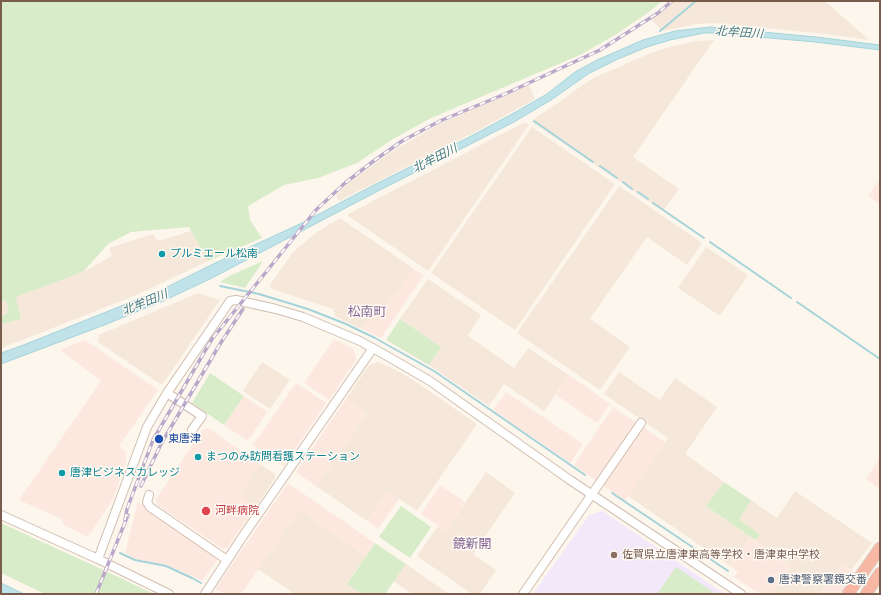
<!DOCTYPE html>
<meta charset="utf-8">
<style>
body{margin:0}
#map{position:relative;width:881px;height:595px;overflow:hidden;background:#fdf6ec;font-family:Signika,sans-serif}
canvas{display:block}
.frame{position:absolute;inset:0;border:2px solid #7a5c4d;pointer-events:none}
</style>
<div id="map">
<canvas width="881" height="595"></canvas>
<div class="frame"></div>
</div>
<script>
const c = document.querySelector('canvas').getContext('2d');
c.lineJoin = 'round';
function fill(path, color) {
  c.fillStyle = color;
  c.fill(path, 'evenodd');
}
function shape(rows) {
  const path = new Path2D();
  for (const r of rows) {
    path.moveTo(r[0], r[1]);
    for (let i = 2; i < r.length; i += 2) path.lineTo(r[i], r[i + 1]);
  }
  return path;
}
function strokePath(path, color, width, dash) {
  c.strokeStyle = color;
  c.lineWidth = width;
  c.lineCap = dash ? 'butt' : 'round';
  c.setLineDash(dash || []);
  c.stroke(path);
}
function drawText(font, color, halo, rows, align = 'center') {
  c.font = font + ' Signika,"Noto Sans JP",sans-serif';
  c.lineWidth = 3;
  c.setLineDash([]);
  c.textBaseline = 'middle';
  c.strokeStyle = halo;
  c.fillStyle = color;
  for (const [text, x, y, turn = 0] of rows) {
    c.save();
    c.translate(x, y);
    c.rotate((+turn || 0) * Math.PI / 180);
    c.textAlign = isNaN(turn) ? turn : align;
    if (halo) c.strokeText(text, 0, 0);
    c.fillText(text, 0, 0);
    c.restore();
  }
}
const residential = shape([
 [674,1,825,1,869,40,825,34,715,23,697,24,662,31,651,19],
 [714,40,633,157,679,189,663,211,532,122,535,118,561,101,582,85,596,77,621,66,648,54,673,46,698,41],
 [529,85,535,99,475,132,339,201,336,195,345,186,388,154,439,124],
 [525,122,529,125,428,271,347,215,348,214],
 [532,127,615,184,515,330,431,273],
 [619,186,702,243,687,265,647,237,590,319,630,347,600,390,517,333],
 [340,218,414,269,387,307,380,303,362,329,336,317,333,309,272,289,270,285,293,252,317,232],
 [191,231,208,261,139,294,48,330,1,348,1,324,21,319,16,297,83,272,112,256,109,248,153,234,158,241],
 [706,247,748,275,720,316,678,288],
 [428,279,481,315,468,336,514,368,528,348,569,375,544,411,504,384,489,406,429,365,441,347,400,319],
 [198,293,220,300,162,385,98,342,99,335],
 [6,300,9,312,1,317,1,302],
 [262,362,290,380,270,409,243,391],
 [378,362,396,370,419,384,477,424,417,511,388,491,367,521,316,486,367,413,346,399,369,365],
 [619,372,660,400,675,378,717,407,685,454,724,482,706,506,750,537,730,566,628,496,668,438,604,394],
 [260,464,275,474,275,478,256,507,239,495],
 [486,472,515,493,473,554,496,570,480,594,472,594,417,556,438,526,446,531],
 [795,491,872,543,851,570,841,564,820,594,772,594,791,566,755,540,760,534,739,520,751,500,777,518],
 [299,510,366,556,347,583,362,594,295,594,258,569],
 [406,564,449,594,412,594,393,581]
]);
const commercial = shape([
 [880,179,880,204,868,196],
 [414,269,424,275,381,338,362,329,380,303,387,307],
 [334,339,354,349,356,360,329,400,304,383],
 [85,340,158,390,119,446,126,452,126,463,113,499,88,537,64,525,62,519,19,500,101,381,60,350],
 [569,375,610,404,597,423,556,395],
 [296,383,326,403,284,466,253,445],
 [506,392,583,444,570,463,493,410],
 [244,396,267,412,248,441,224,425],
 [346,399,367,413,316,486,296,472],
 [613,407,665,442,625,501,574,465],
 [208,428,260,464,239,495,256,507,227,548,223,549,156,504,156,499,203,429],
 [880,458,880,489,866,479],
 [288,483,375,543,366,556,299,510,241,594,225,594,215,589],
 [440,485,465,502,446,531,421,514],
 [388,491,399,499,378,529,367,521],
 [138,502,218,557,218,559,202,581,174,568,136,559,125,553],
 [750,537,792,566,772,594,760,594,734,577,738,572,730,566],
 [841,564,855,573,841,594,820,594]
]);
const education = shape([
 [603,511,725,594,533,594,589,515]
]);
const green = shape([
 [1,1,662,1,649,12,615,35,580,55,431,118,393,139,357,163,318,178,284,185,248,206,250,220,262,238,208,261,189,227,131,232,108,244,83,272,16,297,21,319,1,324,1,317,9,312,6,300,1,302],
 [263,261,245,288,220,282,229,276],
 [400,319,441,347,429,365,386,340],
 [210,373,244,396,224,425,192,403],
 [724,482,751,500,739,520,760,534,755,540,706,506],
 [401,506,431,527,410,558,379,537],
 [1,523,99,568,154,594,45,594,1,573],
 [375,543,406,564,385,594,362,594,347,584],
 [676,567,716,594,657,594]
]);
const water = shape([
 [710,27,816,37,880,45,880,50,815,42,713,33,704,33,670,40,647,47,618,59,588,74,551,100,514,122,380,190,210,279,163,301,107,324,1,364,1,353,21,346,161,290,211,265,302,223,370,187,475,134,512,114,547,94,575,72,597,60,643,40,675,31,710,27],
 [1,583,24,594,1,594,1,583]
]);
const stream = shape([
 [660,31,696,1],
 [534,121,593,162],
 [600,166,617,178],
 [623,182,632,189],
 [638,192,648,199],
 [653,203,704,238],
 [710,242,791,298],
 [220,286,259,294,308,309,346,324,375,338,434,371,585,475],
 [797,302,880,359],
 [612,493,728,571],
 [120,553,135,560,166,566,192,578,201,583]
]);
const minor = shape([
 [167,393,202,416,192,430],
 [149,495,147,502,150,507,227,560],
 [1,515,98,559,169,594],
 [98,559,147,427,167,393,230,301,236,300,276,309,303,317,360,341,387,356,430,381,570,480,741,594],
 [205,594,243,536,373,348],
 [523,594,641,423]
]);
const highway = shape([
 [848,594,880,548],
 [866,594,880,573]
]);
const rail = shape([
 [141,486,161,444,220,344,243,309],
 [125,520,127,509,153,440,212,339,316,210,345,183,375,160,402,141,440,121,505,94,600,50,658,13,672,1],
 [96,594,128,515]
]);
const markers = [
 [162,254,4,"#0f9aa8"],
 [159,439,5,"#1a4fb4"],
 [198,457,4,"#0f9aa8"],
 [62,473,4,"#0f9aa8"],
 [206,511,5,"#e0444e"],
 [614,555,4,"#8d6e63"],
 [771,580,4,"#5c6f8a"]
];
const cultureNames = [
 ["プルミエール松南",170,254],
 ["まつのみ訪問看護ステーション",206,457],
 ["唐津ビジネスカレッジ",70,473]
];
const transitNames = [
 ["東唐津",168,439]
];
const healthNames = [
 ["河畔病院",215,511]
];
const educationNames = [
 ["佐賀県立唐津東高等学校・唐津東中学校",622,555]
];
const serviceNames = [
 ["唐津警察署鏡交番",779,580]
];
const waterNames = [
 ["北牟田川",739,33,4],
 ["北牟田川",435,159,-27],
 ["北牟田川",145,303,-22]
];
const quarterNames = [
 ["松南町",367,313],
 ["鏡新開",472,545]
];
fill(residential, '#f5e8da');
fill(commercial, '#fde8e0');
fill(education, '#f3e8fa');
fill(green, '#d8ecc9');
fill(water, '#bfe3e8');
strokePath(water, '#a5d3da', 1);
strokePath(stream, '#a5d3da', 2);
strokePath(minor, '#d1beb0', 10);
strokePath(highway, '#dad1cd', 13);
strokePath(minor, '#fff', 8);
strokePath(highway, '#f7b7a3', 11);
strokePath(rail, '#b9a8c9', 3.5);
strokePath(rail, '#fffaf3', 2, [6]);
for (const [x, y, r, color] of markers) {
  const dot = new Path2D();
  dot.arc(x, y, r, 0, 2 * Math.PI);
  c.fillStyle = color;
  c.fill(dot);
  strokePath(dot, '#fffaf3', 1.5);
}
drawText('11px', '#0d838f', '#fffaf3', cultureNames, 'left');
drawText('11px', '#164399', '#fffaf3', transitNames, 'left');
drawText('11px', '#be3a42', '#fffaf3', healthNames, 'left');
drawText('11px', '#785e54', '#fffaf3', educationNames, 'left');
drawText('11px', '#4e5e75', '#fffaf3', serviceNames, 'left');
drawText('italic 12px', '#437c86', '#fffaf3', waterNames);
drawText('13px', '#846695', '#fffaf3', quarterNames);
</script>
